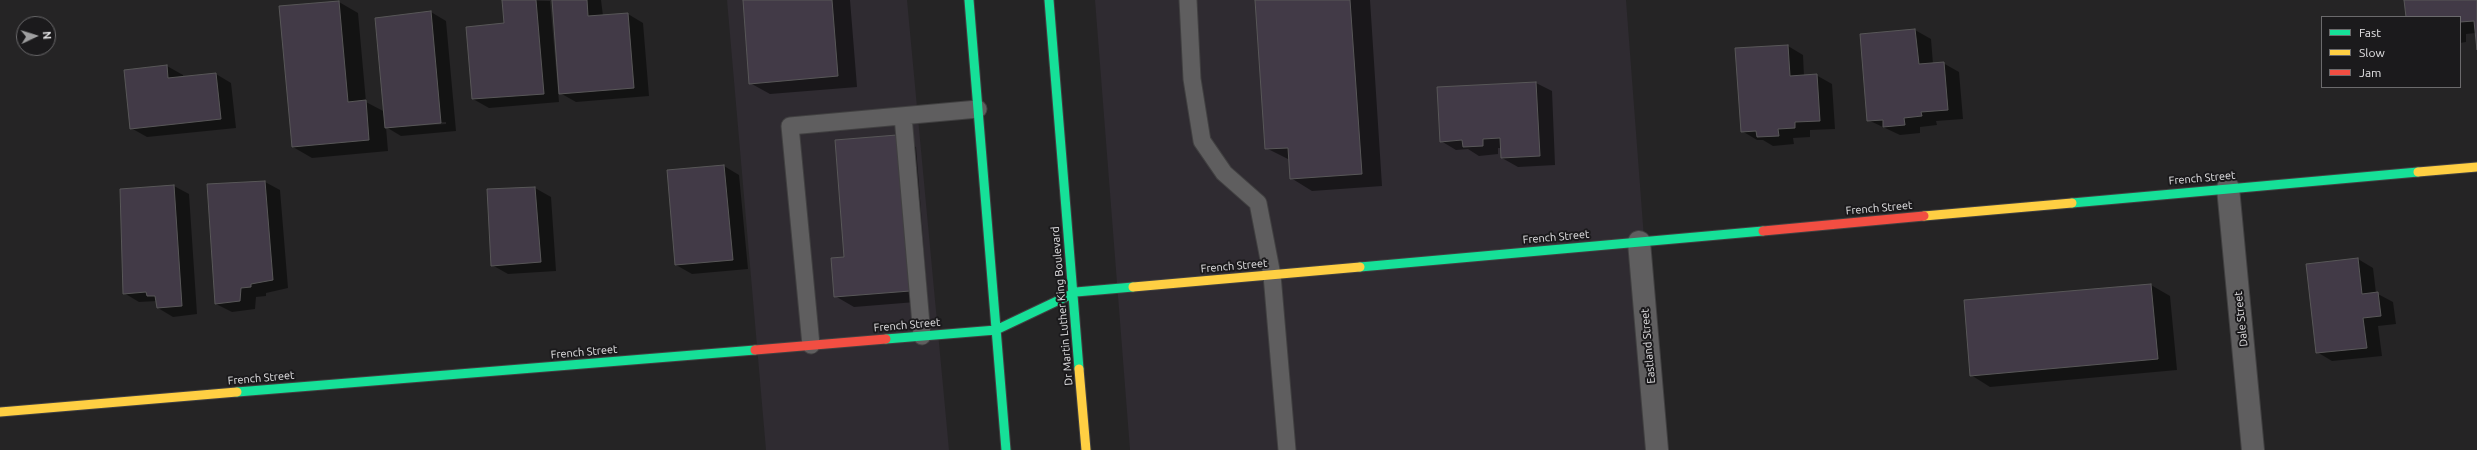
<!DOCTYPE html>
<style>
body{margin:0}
#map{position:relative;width:2477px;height:450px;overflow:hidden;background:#252425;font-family:Ubuntu,sans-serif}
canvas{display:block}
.legend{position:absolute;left:2321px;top:16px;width:140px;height:72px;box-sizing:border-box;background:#1b1a1c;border:1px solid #6b6a6c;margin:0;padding:5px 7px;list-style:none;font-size:12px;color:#e3e2e4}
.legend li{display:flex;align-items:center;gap:8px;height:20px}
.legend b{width:20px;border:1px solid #6b6a6c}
.north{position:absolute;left:16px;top:16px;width:40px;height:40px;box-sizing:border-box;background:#1b1a1c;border:1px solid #6b6a6c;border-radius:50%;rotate:86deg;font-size:11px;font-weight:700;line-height:16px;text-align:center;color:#e3e2e4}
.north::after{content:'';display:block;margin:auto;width:14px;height:18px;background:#a0a0a1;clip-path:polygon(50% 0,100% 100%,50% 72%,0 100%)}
</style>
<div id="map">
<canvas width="2477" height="450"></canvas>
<ul class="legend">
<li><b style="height:5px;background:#16e098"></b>Fast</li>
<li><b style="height:5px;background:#ffcf43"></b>Slow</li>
<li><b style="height:5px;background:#f24e42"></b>Jam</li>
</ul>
<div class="north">N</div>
</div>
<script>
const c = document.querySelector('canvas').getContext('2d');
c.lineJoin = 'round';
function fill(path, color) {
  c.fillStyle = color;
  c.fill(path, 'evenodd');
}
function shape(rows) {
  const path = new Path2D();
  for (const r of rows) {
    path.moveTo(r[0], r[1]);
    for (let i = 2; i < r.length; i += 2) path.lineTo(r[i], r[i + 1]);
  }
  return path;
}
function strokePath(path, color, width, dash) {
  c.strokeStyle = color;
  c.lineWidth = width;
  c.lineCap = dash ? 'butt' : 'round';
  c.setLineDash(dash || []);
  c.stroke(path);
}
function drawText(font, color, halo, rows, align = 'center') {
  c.font = font + ' Ubuntu,sans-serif';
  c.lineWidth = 4;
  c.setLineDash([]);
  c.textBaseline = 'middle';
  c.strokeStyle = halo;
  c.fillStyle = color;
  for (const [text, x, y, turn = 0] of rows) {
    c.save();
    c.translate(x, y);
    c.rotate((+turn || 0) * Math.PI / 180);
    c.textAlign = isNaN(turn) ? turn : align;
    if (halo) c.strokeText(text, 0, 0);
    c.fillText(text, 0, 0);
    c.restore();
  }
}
const built = shape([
 [727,0,907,0,949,450,766,450],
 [1095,0,1626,0,1660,450,1130,450]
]);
const shadow = shape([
 [503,0,550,1,559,102,489,108,473,99,505,24],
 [553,0,601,0,603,16,628,14,643,23,649,96,576,102,560,93],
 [744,0,850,0,857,87,770,94,750,83],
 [1256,0,1370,0,1382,186,1312,191,1291,178,1290,160,1266,148],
 [2405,0,2477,0,2477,39,2476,33,2466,34,2466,42,2460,43,2460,17,2407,17],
 [339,2,358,13,366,102,385,112,431,12,446,21,456,131,401,136,386,127,388,151,312,158,293,147],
 [446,122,446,124,399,127,399,125],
 [1915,30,1931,39,1933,64,1943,63,1959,72,1963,119,1936,121,1937,125,1920,127,1920,133,1900,135,1868,120,1861,35],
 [1788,46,1803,55,1804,76,1816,75,1832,84,1835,129,1810,130,1810,137,1793,138,1794,144,1773,146,1763,140,1757,140,1742,131],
 [167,66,183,75,183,78,216,74,231,83,236,128,147,137,131,128,125,71],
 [1536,83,1552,91,1555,165,1518,167,1502,158,1502,148,1498,148,1498,154,1479,156,1468,149,1456,150,1441,141,1438,88],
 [897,136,916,147,928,301,854,307,835,296,845,258],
 [724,166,739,175,748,269,692,274,676,265],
 [265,182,280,190,288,288,266,293,266,296,256,297,255,309,232,312,216,304],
 [174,186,189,194,197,314,173,317,158,308,157,301,139,302,124,293],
 [535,188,551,197,556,271,508,274,492,265,488,190],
 [2358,259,2373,268,2376,293,2393,302,2396,324,2378,326,2382,356,2332,361,2317,352],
 [2151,285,2170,296,2177,370,1990,387,1971,375]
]);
const building = shape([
 [502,0,536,0,544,94,472,99,466,27,504,23,502,0],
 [552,0,587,0,588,16,628,13,634,88,559,94,552,0],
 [743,0,832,0,838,76,749,84,743,0],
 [1255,0,1350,0,1362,174,1290,179,1288,148,1265,149,1255,0],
 [2404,0,2477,0,2477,50,2474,21,2460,22,2460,17,2406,17,2404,0],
 [339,1,348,102,366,100,369,140,292,147,279,6,339,1],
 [431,11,441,123,385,128,375,18,431,11],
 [1915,29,1919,64,1944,62,1948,110,1921,112,1922,116,1904,118,1905,125,1883,127,1883,120,1867,121,1860,34,1915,29],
 [1788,45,1790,76,1817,74,1820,121,1795,122,1795,128,1778,129,1779,136,1757,137,1756,131,1741,132,1735,48,1788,45],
 [167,65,168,78,216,73,221,119,130,129,124,70,167,65],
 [1536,82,1540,156,1501,158,1500,138,1483,139,1483,146,1463,147,1462,140,1440,142,1437,87,1536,82],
 [897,135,910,291,834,297,831,258,844,257,835,140,897,135],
 [724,165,733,260,675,265,667,170,724,165],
 [265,181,273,280,251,284,251,287,241,288,240,301,215,304,207,184,265,181],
 [174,185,182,306,157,308,155,296,147,296,146,292,123,294,120,189,174,185],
 [535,187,541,262,491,266,487,189,535,187],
 [2358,258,2362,294,2378,292,2381,316,2363,318,2367,348,2316,353,2306,264,2358,258],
 [2151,284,2158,359,1970,376,1964,300,2151,284]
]);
const lane = shape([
 [1188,0,1192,79,1202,141,1224,173,1258,203,1272,275,1287,450],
 [903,116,922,336],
 [811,345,790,126,978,109]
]);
const street = shape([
 [2228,188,2253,450],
 [1639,242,1657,450]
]);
const fast = shape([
 [969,0,1006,450],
 [1049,0,1079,369],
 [2072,203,2418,172],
 [1360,267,1763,231],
 [886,339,996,330,1076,292,1133,287],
 [237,392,755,350]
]);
const slow = shape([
 [2418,172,2477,167],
 [1924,216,2072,203],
 [1133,287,1360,267],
 [1079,369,1086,450],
 [0,412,237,392]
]);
const jam = shape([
 [1763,231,1924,216],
 [755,350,886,339]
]);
const streetNames = [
 ["French Street",2202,178,-5],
 ["French Street",1879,208,-5],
 ["French Street",1556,237,-5],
 ["French Street",1234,266,-5],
 ["Dr Martin Luther King Boulevard",1062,306,-95],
 ["Dale Street",2241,319,-96],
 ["French Street",907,325,-5],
 ["Eastland Street",1648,346,-95],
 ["French Street",584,352,-5],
 ["French Street",261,378,-5]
];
fill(built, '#2f2b31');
fill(shadow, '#0007');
fill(building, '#423a47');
strokePath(building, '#585758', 1);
strokePath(lane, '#414041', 19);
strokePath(street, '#414041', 24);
strokePath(fast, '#414041', 11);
strokePath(slow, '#414041', 11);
strokePath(jam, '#414041', 11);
strokePath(lane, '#5f5e5f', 17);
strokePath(street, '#5f5e5f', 22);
strokePath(fast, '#16e098', 9);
strokePath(slow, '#ffcf43', 9);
strokePath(jam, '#f24e42', 9);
drawText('11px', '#e3e2e4', '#1b1a1c', streetNames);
</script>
